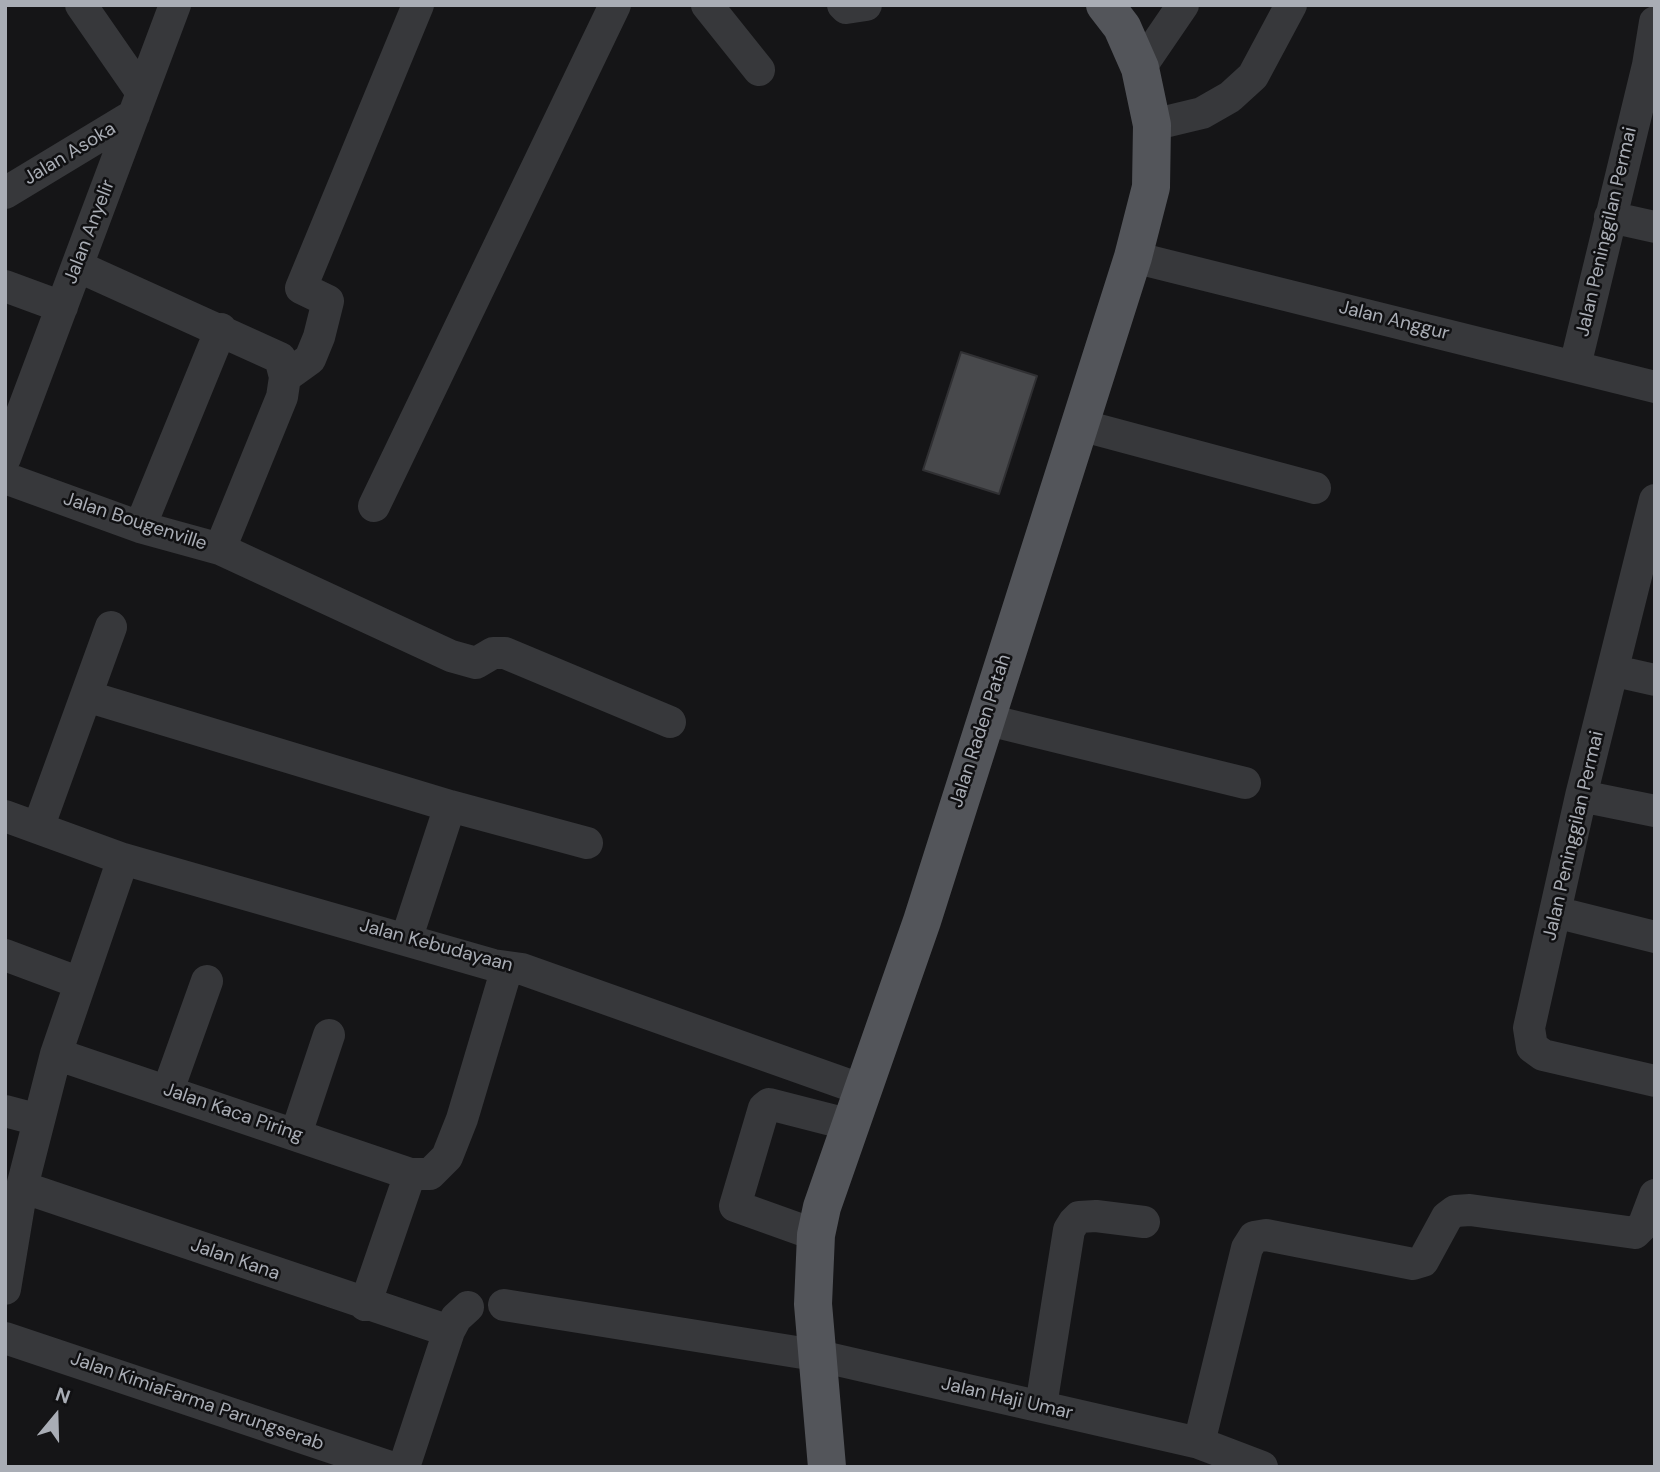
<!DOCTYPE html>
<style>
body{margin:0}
#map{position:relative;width:1660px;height:1472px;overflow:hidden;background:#151517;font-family:"DM Sans",sans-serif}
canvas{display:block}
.frame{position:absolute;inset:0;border:7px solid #a9adb5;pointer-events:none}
.north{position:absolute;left:21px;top:1381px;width:70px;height:70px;-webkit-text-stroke:5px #101012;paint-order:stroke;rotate:19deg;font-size:19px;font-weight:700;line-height:28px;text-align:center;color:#a9adb5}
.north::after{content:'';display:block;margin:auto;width:24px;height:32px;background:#a9adb5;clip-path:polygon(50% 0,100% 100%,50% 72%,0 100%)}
</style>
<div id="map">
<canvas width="1660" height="1472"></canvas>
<div class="frame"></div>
<div class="north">N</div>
</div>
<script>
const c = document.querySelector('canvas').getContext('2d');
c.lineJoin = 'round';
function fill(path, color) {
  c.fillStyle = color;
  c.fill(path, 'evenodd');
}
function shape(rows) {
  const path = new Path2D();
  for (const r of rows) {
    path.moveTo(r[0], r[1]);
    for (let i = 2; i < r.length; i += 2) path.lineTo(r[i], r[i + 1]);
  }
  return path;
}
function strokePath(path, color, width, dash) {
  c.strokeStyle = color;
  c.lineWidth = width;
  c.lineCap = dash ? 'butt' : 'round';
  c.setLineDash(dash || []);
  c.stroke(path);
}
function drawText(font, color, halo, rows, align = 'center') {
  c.font = font + ' "DM Sans",sans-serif';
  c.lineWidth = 5;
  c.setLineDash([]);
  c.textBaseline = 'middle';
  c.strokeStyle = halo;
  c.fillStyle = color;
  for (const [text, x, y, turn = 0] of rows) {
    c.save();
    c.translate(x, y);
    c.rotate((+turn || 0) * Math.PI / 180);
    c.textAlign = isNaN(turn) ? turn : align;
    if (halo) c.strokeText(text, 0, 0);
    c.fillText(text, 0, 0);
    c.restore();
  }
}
const building = shape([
 [961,352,1037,376,999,494,923,470,961,352]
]);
const minor = shape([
 [81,5,142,93],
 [707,5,759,70],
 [843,5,846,8,866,5],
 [1140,68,1183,5],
 [1152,125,1202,113,1230,97,1253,76,1291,5],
 [5,193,134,115],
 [1610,217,1655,227],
 [1133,257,1655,387],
 [77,266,280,358,285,377,282,397,220,549],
 [5,286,62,307],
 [1575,366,1648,65,1655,22],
 [285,377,310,359,319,337,328,301,301,288,418,5],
 [1080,425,1315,488],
 [5,458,175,5],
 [5,478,140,527,220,549,451,656,476,663,493,653,505,653,670,722],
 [1655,500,1581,796,1529,1028,1532,1047,1543,1055,1655,1081],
 [374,506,615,5],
 [140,527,221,329],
 [1615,671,1655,680],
 [86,696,450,806,587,843],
 [984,719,1245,783],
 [1581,796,1655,811],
 [5,816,123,859,493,965,522,969,863,1090],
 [38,828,111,627],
 [1555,912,1655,937],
 [406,940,450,806],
 [5,955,80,983],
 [56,1054,410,1174,430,1174,447,1157,462,1119,504,978,511,969],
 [168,1090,207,981],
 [5,1111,39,1120],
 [296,1134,329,1035],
 [22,1187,449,1331],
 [816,1235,735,1206,764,1108,769,1104,851,1125],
 [5,1289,22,1187,56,1054,123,859],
 [365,1305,410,1174],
 [504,1305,815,1355,1199,1443,1262,1467],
 [5,1338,390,1467],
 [1041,1406,1069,1230,1074,1222,1079,1217,1096,1216,1144,1222],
 [1199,1443,1247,1248,1254,1237,1266,1235,1413,1264,1423,1261,1447,1217,1455,1211,1470,1210,1635,1233,1644,1224,1655,1195],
 [404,1467,449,1331,456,1318,468,1307]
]);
const major = shape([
 [827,1467,813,1304,816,1235,822,1207,922,921,1133,257,1151,187,1152,125,1140,68,1122,27,1105,5]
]);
const streetNames = [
 ["Jalan Asoka",70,154,-31],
 ["Jalan Anyelir",90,232,-69],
 ["Jalan Peninggilan Permai",1607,232,-77],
 ["Jalan Anggur",1394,321,14],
 ["Jalan Bougenville",135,522,18],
 ["Jalan Raden Patah",981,731,-72],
 ["Jalan Peninggilan Permai",1574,836,-77],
 ["Jalan Kebudayaan",436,946,15],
 ["Jalan Kaca Piring",233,1113,19],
 ["Jalan Kana",235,1260,19],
 ["Jalan Haji Umar",1007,1399,13],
 ["Jalan KimiaFarma Parungserab",197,1402,19]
];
fill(building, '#48494c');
strokePath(building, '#303033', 2);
strokePath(minor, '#37383b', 32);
strokePath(major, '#53555a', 38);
drawText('19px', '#a9adb5', '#101012', streetNames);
</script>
